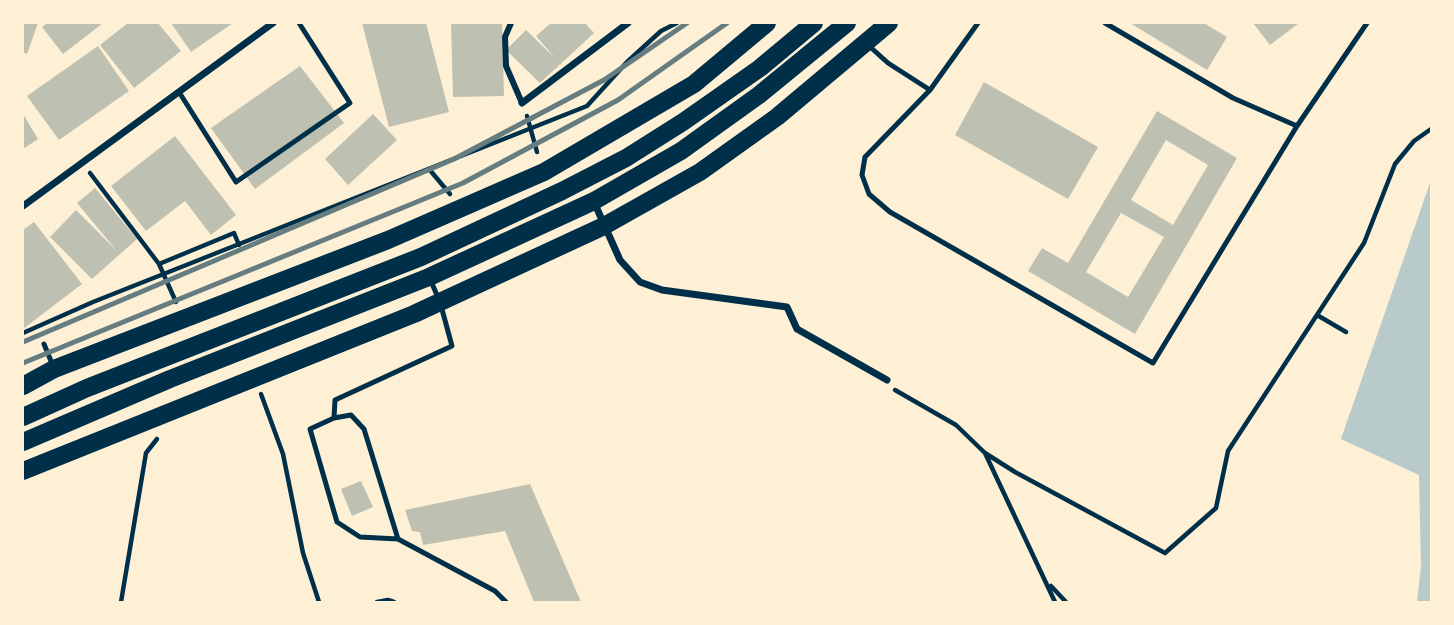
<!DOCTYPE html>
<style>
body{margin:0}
#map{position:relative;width:1454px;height:625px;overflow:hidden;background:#fdf0d5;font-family:"Zilla Slab",serif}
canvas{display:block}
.frame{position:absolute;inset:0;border:24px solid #fdf0d5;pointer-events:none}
</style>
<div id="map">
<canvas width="1454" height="625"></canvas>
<div class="frame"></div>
</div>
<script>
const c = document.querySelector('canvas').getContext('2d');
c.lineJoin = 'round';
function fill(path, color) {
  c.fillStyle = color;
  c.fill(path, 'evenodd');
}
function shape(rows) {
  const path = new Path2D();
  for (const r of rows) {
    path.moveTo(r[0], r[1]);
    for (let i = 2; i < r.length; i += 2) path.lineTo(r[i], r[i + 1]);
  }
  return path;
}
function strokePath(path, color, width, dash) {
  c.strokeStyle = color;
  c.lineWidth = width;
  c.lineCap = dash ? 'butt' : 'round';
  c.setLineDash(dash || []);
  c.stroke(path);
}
const green = shape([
 [1431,180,1431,602,1417,602,1421,566,1419,475,1341,439]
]);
const building = shape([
 [23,23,38,23,27,54,23,52],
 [48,23,103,23,63,54,42,27],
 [128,23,158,23,181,51,134,88,100,45],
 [171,23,233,23,191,52],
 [362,23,426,23,449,112,389,127],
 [451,23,502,23,504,96,453,97],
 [551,23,585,23,594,33,540,83,506,50,526,30,556,59,536,36],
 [1130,23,1204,23,1227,37,1207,70],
 [1253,23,1299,23,1270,45],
 [98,46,129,91,59,140,27,96],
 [300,66,344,123,255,189,211,128],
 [984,82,1098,147,1068,199,955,135],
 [1157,111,1237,158,1135,334,1028,271,1042,248,1068,263],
 [1166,140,1208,165,1173,225,1131,200],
 [1121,213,1164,237,1128,297,1086,272],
 [23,114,38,139,23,149],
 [373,114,397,140,348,185,325,159],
 [175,136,236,215,211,235,185,201,146,231,111,186],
 [95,188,137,239,92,279,50,237,76,210,117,251,77,203],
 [34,222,82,284,23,329,23,230],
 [361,481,373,507,352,516,341,489],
 [530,484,581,602,534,602,505,531,423,545,420,532,412,531,405,510]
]);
const path = shape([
 [527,116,537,152],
 [429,169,450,194],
 [90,173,159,264,176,302],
 [159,264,234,233,239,245],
 [1317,315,1346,332],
 [23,333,93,302,587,106,627,62,661,31,677,23],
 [895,390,956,425,985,453,1055,602],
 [261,394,283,454,303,553,319,602],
 [985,453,1015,472,1165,553,1216,508,1228,451,1364,243,1395,164,1414,141,1431,129],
 [1051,586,1066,602],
 [121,602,146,453,157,439],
 [377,602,388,600,394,602]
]);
const service = shape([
 [978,23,930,90,865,157,862,175,869,194,890,212,1153,363,1297,126],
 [1105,23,1233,98,1297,126,1367,23],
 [868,45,888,63,930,90],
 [179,92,236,182,350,103,299,23],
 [430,279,440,302,452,346,335,400,334,418,310,429,337,522,360,537,398,539,495,591,506,602],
 [44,344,53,366],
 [334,418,351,415,364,429,398,539]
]);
const pedestrian = shape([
 [511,23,505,37,506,66,522,103]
]);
const minor = shape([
 [522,103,628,23],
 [594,202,620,260,640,282,662,290,787,307,797,329,887,380],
 [23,206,273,23]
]);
const primary = shape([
 [23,386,54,369,388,240,544,172,694,84,767,23],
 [23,417,87,388,421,257,562,191,626,158,683,122,760,68,814,23],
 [23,442,170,379,429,277,594,201,681,151,759,95,847,23],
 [23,471,414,314,604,226,700,172,777,117,889,23]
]);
const rail = shape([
 [23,342,454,159,604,80,687,23],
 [23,363,463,183,618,100,727,23]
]);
fill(green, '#b9caca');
fill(building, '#bec0b2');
strokePath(path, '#003049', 4.5);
strokePath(service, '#003049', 5);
strokePath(pedestrian, '#003049', 6);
strokePath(minor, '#003049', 7);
strokePath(primary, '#003049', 18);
strokePath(rail, '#657d81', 5);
</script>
